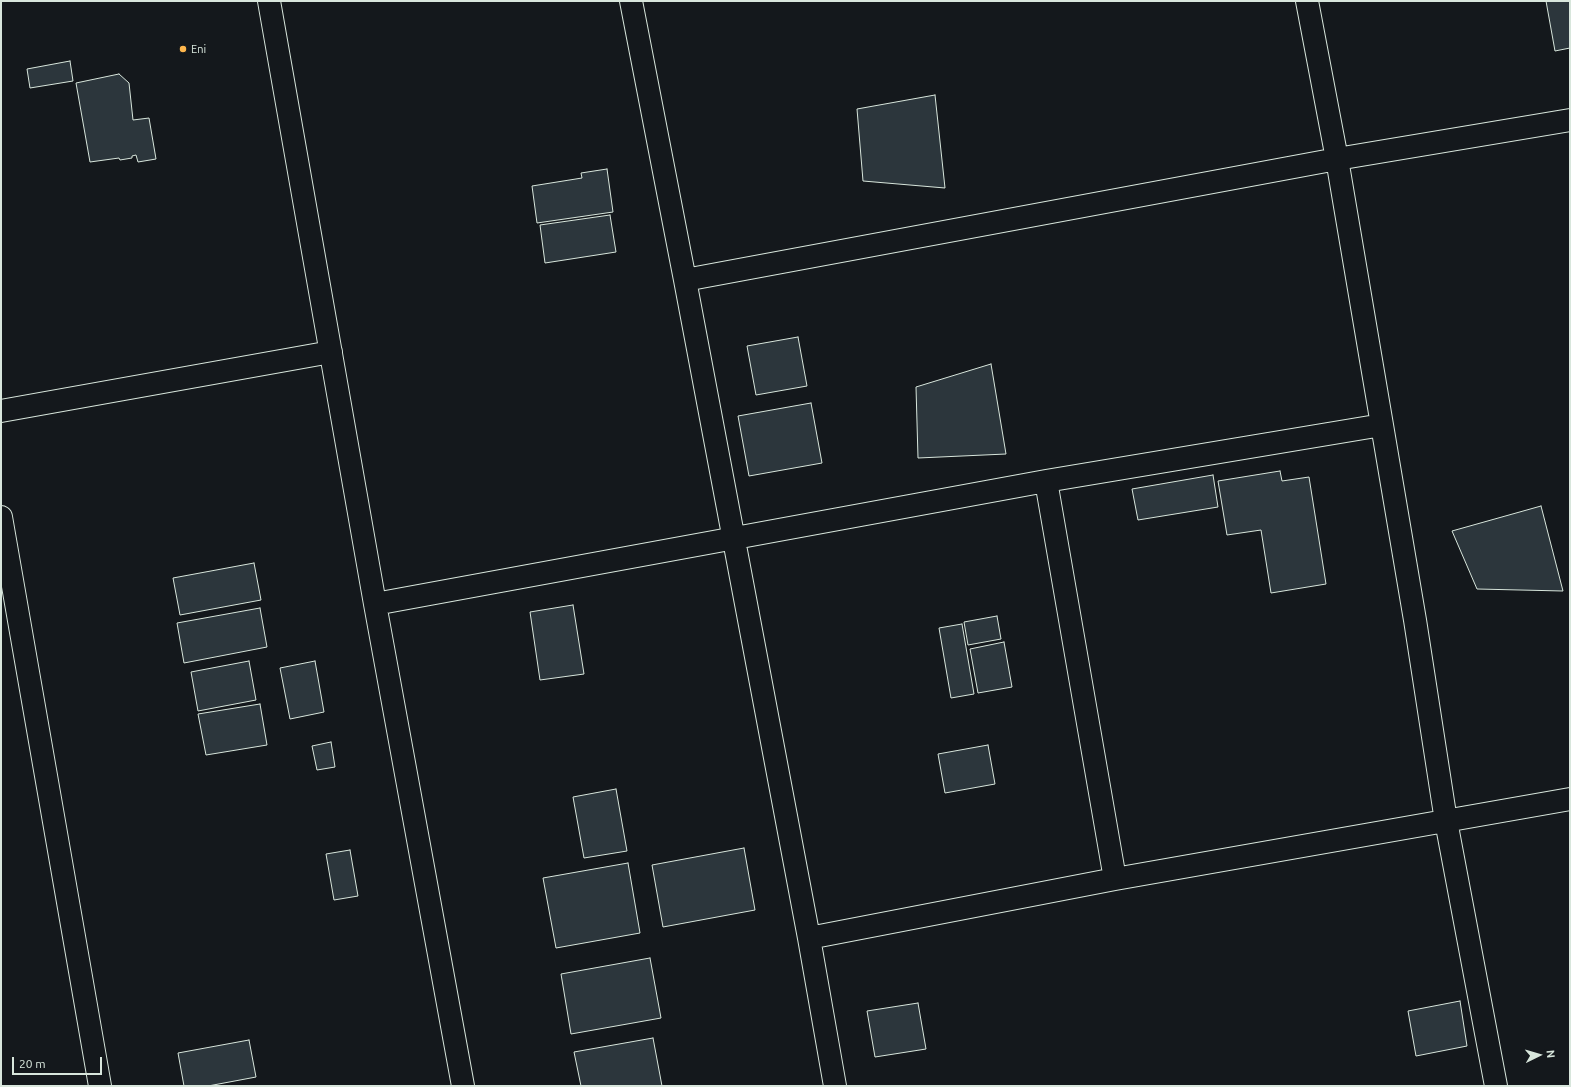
<!DOCTYPE html>
<style>
body{margin:0}
#map{position:relative;width:1571px;height:1087px;overflow:hidden;background:#14181c;font-family:Ubuntu,sans-serif}
canvas{display:block}
.frame{position:absolute;inset:0;border:2px solid #d8e6dc;pointer-events:none}
.north{position:absolute;left:1519px;top:1035px;width:40px;height:40px;-webkit-text-stroke:3px #14181c;paint-order:stroke;rotate:85deg;font-size:11px;font-weight:700;line-height:16px;text-align:center;color:#d8e6dc}
.north::after{content:'';display:block;margin:auto;width:14px;height:18px;background:#d8e6dc;clip-path:polygon(50% 0,100% 100%,50% 72%,0 100%)}
.scale{position:absolute;left:12px;top:1057px;width:90px;height:18px;box-sizing:border-box;border:2px solid #d8e6dc;border-top:0;padding-left:5px;font-size:12px;line-height:14px;white-space:nowrap;color:#d8e6dc;-webkit-text-stroke:3px #14181c;paint-order:stroke}
</style>
<div id="map">
<canvas width="1571" height="1087"></canvas>
<div class="frame"></div>
<div class="north">N</div>
<div class="scale">20 m</div>
</div>
<script>
const c = document.querySelector('canvas').getContext('2d');
c.lineJoin = 'round';
function fill(path, color) {
  c.fillStyle = color;
  c.fill(path, 'evenodd');
}
function shape(rows) {
  const path = new Path2D();
  for (const r of rows) {
    path.moveTo(r[0], r[1]);
    for (let i = 2; i < r.length; i += 2) path.lineTo(r[i], r[i + 1]);
  }
  return path;
}
function strokePath(path, color, width, dash) {
  c.strokeStyle = color;
  c.lineWidth = width;
  c.lineCap = dash ? 'butt' : 'round';
  c.setLineDash(dash || []);
  c.stroke(path);
}
function drawText(font, color, halo, rows, align = 'center') {
  c.font = font + ' Ubuntu,sans-serif';
  c.lineWidth = 3;
  c.setLineDash([]);
  c.textBaseline = 'middle';
  c.strokeStyle = halo;
  c.fillStyle = color;
  for (const [text, x, y, turn = 0] of rows) {
    c.save();
    c.translate(x, y);
    c.rotate((+turn || 0) * Math.PI / 180);
    c.textAlign = isNaN(turn) ? turn : align;
    if (halo) c.strokeText(text, 0, 0);
    c.fillText(text, 0, 0);
    c.restore();
  }
}
const building = shape([
 [1546,1,1570,1,1570,48,1555,51,1546,1],
 [70,61,73,81,30,88,27,69,70,61],
 [119,74,129,83,133,120,149,118,156,159,138,162,136,155,132,156,132,158,120,160,119,158,90,162,76,83,119,74],
 [935,95,945,188,863,181,857,109,935,95],
 [607,169,613,212,537,223,532,186,582,178,581,173,607,169],
 [610,215,616,252,545,263,540,225,610,215],
 [798,337,807,386,756,395,747,346,798,337],
 [991,364,1006,454,918,458,916,387,991,364],
 [811,403,822,463,749,476,738,416,811,403],
 [1280,471,1282,481,1309,477,1326,584,1271,593,1261,530,1227,535,1218,481,1280,471],
 [1213,475,1218,507,1138,520,1132,489,1213,475],
 [1541,506,1563,591,1477,589,1452,531,1541,506],
 [254,563,261,600,180,615,173,578,254,563],
 [573,605,584,674,540,680,530,612,573,605],
 [260,608,267,647,184,663,177,623,260,608],
 [997,616,1001,639,968,645,964,622,997,616],
 [962,624,974,694,951,698,939,628,962,624],
 [1004,642,1012,687,978,693,970,649,1004,642],
 [249,661,256,700,198,711,191,672,249,661],
 [315,661,324,712,290,719,280,668,315,661],
 [260,704,267,745,206,755,198,714,260,704],
 [331,742,335,767,317,770,312,746,331,742],
 [988,745,995,784,945,793,938,754,988,745],
 [616,789,627,851,584,858,573,797,616,789],
 [744,848,755,910,663,927,652,865,744,848],
 [350,850,358,896,334,900,326,854,350,850],
 [628,863,640,933,556,948,543,878,628,863],
 [650,958,661,1018,571,1034,561,974,650,958],
 [1460,1001,1467,1046,1416,1056,1408,1011,1460,1001],
 [918,1003,926,1049,875,1057,867,1011,918,1003],
 [653,1038,662,1086,581,1086,574,1052,653,1038],
 [249,1040,256,1077,208,1086,184,1086,178,1053,249,1040]
]);
const street = shape([
 [269,1,375,604,463,1086],
 [631,1,685,280,809,938,835,1086],
 [1307,1,1337,159,1415,620,1446,821,1496,1086],
 [685,280,1337,159,1570,120],
 [1,411,331,352],
 [1046,481,1115,879],
 [1,517,100,1086],
 [375,604,1046,481,1382,425],
 [809,938,1115,879,1570,799]
]);
const markers = [
 [183,49,4,"#ffb74d"]
];
const poiNames = [
 ["Eni",191,49]
];
fill(building, '#2c363c');
strokePath(building, '#d8e6dc', 1);
strokePath(street, '#d8e6dc', 24);
strokePath(street, '#14181c', 22);
for (const [x, y, r, color] of markers) {
  const dot = new Path2D();
  dot.arc(x, y, r, 0, 2 * Math.PI);
  c.fillStyle = color;
  c.fill(dot);
  strokePath(dot, '#14181c', 1.5);
}
drawText('11px', '#d8e6dc', '#14181c', poiNames, 'left');
</script>
